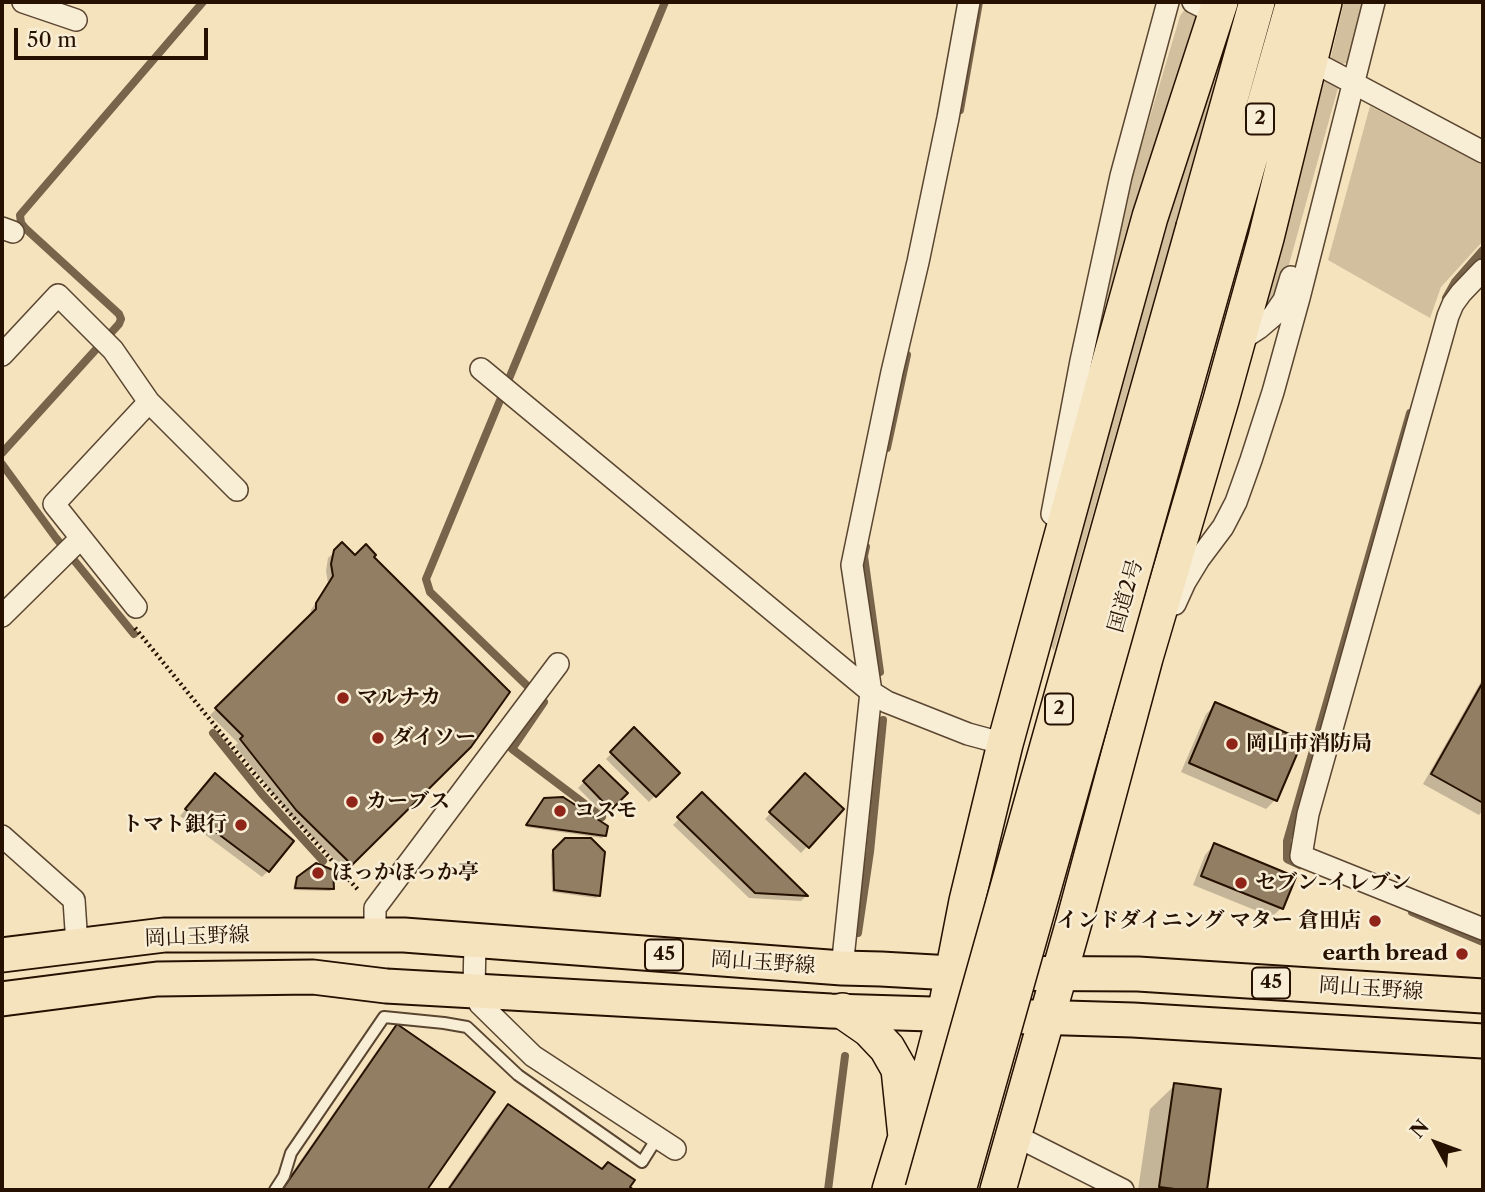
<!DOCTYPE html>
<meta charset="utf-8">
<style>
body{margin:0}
#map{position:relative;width:1485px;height:1192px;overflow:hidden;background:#f5e3be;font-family:"Libre Caslon Text",serif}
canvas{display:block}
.frame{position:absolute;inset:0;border:4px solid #261000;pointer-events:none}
.north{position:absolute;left:1401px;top:1108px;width:70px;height:70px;-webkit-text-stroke:5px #f8edd5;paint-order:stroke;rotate:311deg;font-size:19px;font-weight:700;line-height:28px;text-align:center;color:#261000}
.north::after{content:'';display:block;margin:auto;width:24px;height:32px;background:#261000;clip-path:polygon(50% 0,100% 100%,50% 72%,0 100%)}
.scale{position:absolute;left:14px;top:28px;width:194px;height:32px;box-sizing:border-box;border:4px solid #261000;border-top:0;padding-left:9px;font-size:21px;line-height:24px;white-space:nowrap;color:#261000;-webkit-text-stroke:5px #f8edd5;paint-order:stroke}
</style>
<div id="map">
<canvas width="1485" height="1192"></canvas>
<div class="frame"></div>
<div class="north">N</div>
<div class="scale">50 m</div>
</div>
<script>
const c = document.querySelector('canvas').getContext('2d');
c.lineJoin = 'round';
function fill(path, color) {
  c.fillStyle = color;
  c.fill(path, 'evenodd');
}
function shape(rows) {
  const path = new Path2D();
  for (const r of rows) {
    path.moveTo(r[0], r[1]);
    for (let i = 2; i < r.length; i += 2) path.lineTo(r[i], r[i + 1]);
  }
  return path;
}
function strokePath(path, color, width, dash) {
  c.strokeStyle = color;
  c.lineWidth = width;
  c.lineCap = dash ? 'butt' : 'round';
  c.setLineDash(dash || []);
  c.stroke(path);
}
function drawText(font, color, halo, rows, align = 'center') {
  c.font = font + ' "Libre Caslon Text","Noto Serif JP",serif';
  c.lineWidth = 5;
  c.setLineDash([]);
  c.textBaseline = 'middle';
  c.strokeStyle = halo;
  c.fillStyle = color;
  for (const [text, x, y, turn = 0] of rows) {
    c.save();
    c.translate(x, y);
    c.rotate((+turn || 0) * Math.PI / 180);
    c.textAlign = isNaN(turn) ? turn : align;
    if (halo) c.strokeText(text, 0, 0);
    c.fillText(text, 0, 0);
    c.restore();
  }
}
const green = shape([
 [1232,2,1237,2,1181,204,1054,651,1051,646,1080,520],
 [1344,2,1364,2,1347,63,1342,64,1330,61],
 [1185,9,1194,9,1204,13,1110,307,1106,301,1127,194,1180,16],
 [1326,75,1338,88,1280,297,1271,305,1263,304],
 [1370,106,1483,165,1483,241,1441,287,1430,318,1328,260]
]);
const shadow = shape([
 [342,545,355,557,469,746,345,870,291,816,235,746,238,743,210,715,310,617,311,610,328,583,326,571,328,558],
 [1483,678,1483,810,1479,815,1423,784],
 [1216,704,1275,800,1266,809,1181,772,1206,714],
 [634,730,677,773,649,802,606,759],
 [599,767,625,793,604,814,578,788],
 [805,776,842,809,801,853,765,819],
 [209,782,268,871,262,877,180,816],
 [702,795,806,896,801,901,749,898,673,825],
 [542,802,605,835,602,838,526,827],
 [566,839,599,895,596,898,552,892,551,854],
 [1214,845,1281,908,1272,917,1193,885,1205,855],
 [298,878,332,889,330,891,293,890,295,881],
 [397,1026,493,1092,425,1190,280,1190,385,1039],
 [1175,1085,1219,1091,1205,1190,1138,1190,1150,1109],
 [508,1106,627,1188,631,1190,446,1190,495,1119]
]);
const stream = shape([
 [960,110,979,2],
 [1446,298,1455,282,1483,250],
 [887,448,907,355],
 [2,453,119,324,121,319,119,314,26,229,21,223,20,215,203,2],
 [2,464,56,538,134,634],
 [866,547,864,556,880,672],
 [213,733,262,794,323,861],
 [602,817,512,749,544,702,430,592,426,579,665,2],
 [1300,865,1287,859,1287,841,1410,413],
 [1412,912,1483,942],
 [858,933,870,852,883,720],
 [828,1190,845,1056]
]);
const building = shape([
 [342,542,355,555,366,544,376,555,374,557,510,692,471,747,352,865,296,810,240,739,243,736,215,708,316,609,316,603,333,576,331,564,334,550,342,542],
 [1483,682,1483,803,1431,774,1483,682],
 [1215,702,1303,740,1277,801,1189,763,1215,702],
 [634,727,680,773,656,797,610,752,634,727],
 [599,765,628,793,611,810,583,781,599,765],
 [215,773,294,841,269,872,185,809,215,773],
 [805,773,844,809,809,848,769,812,805,773],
 [702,792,808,896,755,893,677,817,702,792],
 [563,797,608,826,606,836,526,825,544,798,563,797],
 [565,838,591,838,605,852,600,896,554,890,553,850,565,838],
 [1214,843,1296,877,1283,909,1201,876,1214,843],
 [316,863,333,870,334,889,295,888,297,877,316,863],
 [397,1024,495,1092,427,1190,282,1190,397,1024],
 [1174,1083,1221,1089,1207,1190,1183,1190,1159,1187,1174,1083],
 [508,1104,602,1169,608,1162,635,1180,630,1187,634,1190,448,1190,508,1104]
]);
const path = shape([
 [135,628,252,771,359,891]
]);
const service = shape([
 [275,1190,284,1176,291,1153,384,1017,444,1023,467,1027,518,1075,642,1162,657,1138]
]);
const minor = shape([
 [23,2,76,20],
 [1193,2,1203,7],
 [1325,68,1483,152],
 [2,228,13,232],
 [1483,270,1461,293,1453,304,1448,316,1308,814,1301,856,1483,929],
 [1236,343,1259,328,1273,316,1284,300,1291,277],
 [2,355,58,295,113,350,149,402,237,490],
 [481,369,871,692,887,702,968,734,1005,744],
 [1052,514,1081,361,1121,176,1168,2],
 [1175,604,1185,582,1199,559,1223,527,1236,502,1251,460,1273,392,1299,298,1374,2],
 [136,607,54,504,149,402],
 [2,616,81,538],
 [2,836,74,900,77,945],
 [375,935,375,908,558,664],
 [475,941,474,990,480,1004,533,1056,675,1149],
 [842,968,871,692,852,565,892,372,918,262,948,118,969,2],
 [1014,1135,1123,1190]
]);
const primary = shape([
 [2,955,164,935,404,935,842,968,881,969,952,973,1138,974,1483,996],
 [2,999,157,979,313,977,386,986,831,1011,1133,1020,1483,1041]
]);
const trunk = shape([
 [1194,227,1257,2],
 [1227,237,1294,2],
 [843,1011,869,1029,887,1048,899,1069,906,1137],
 [890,1190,906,1137,923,1099,945,1014,967,901,1005,744,1110,361,1150,217,1220,2],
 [998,1190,1074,922,1145,658,1221,400,1266,238,1324,2]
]);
const trunkBridge = shape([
 [923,1190,1194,227],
 [958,1190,1227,237]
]);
const markers = [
 [343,698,7,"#8f2418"],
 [378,738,7,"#8f2418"],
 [1232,744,7,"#8f2418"],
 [352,802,7,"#8f2418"],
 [560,811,7,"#8f2418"],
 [241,825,7,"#8f2418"],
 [318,873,7,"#8f2418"],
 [1241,883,7,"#8f2418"],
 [1375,921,7,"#8f2418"],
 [1462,954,7,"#8f2418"]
];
const shields = [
 [1260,119,28],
 [1059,709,28],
 [664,955,38],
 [1271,983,38]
];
const shieldNames = [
 ["2",1260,119],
 ["2",1059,709],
 ["45",664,955],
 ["45",1271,983]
];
const streetNames = [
 ["国道2号",1126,596,-74],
 ["岡山玉野線",197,937,-2],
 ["岡山玉野線",763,963,4],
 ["岡山玉野線",1371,989,4]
];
const poiNames = [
 ["マルナカ",357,698],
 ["ダイソー",392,738],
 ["岡山市消防局",1246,744],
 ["カーブス",366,802],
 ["コスモ",574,811],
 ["トマト銀行",227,825,"right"],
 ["ほっかほっか亭",332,873],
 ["セブン-イレブン",1255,883],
 ["インドダイニング マター 倉田店",1361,921,"right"],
 ["earth bread",1448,954,"right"]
];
fill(green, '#d2bf9e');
fill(shadow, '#0003');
strokePath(stream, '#78634b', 8);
fill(building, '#927e63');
strokePath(building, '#261000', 2);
strokePath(service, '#5a4530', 14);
strokePath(minor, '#5a4530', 24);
strokePath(primary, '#261000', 37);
strokePath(trunk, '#261000', 38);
strokePath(path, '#261000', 4.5, [2, 3.5]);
strokePath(service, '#f8edd5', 10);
strokePath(minor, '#f8edd5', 21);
strokePath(primary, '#f5e3be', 33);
strokePath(trunk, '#f5e3be', 35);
strokePath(trunkBridge, '#261000', 38, []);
strokePath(trunkBridge, '#f5e3be', 35);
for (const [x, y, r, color] of markers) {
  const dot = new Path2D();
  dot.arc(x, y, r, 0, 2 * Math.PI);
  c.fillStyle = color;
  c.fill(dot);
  strokePath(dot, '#f8edd5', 2.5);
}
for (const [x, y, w] of shields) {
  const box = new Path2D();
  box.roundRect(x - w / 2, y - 15.5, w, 31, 5);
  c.fillStyle = '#f8edd5';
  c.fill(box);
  strokePath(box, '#261000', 2);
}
drawText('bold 19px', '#261000', null, shieldNames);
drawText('21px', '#261000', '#f8edd5', streetNames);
drawText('bold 21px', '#261000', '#f8edd5', poiNames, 'left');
</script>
